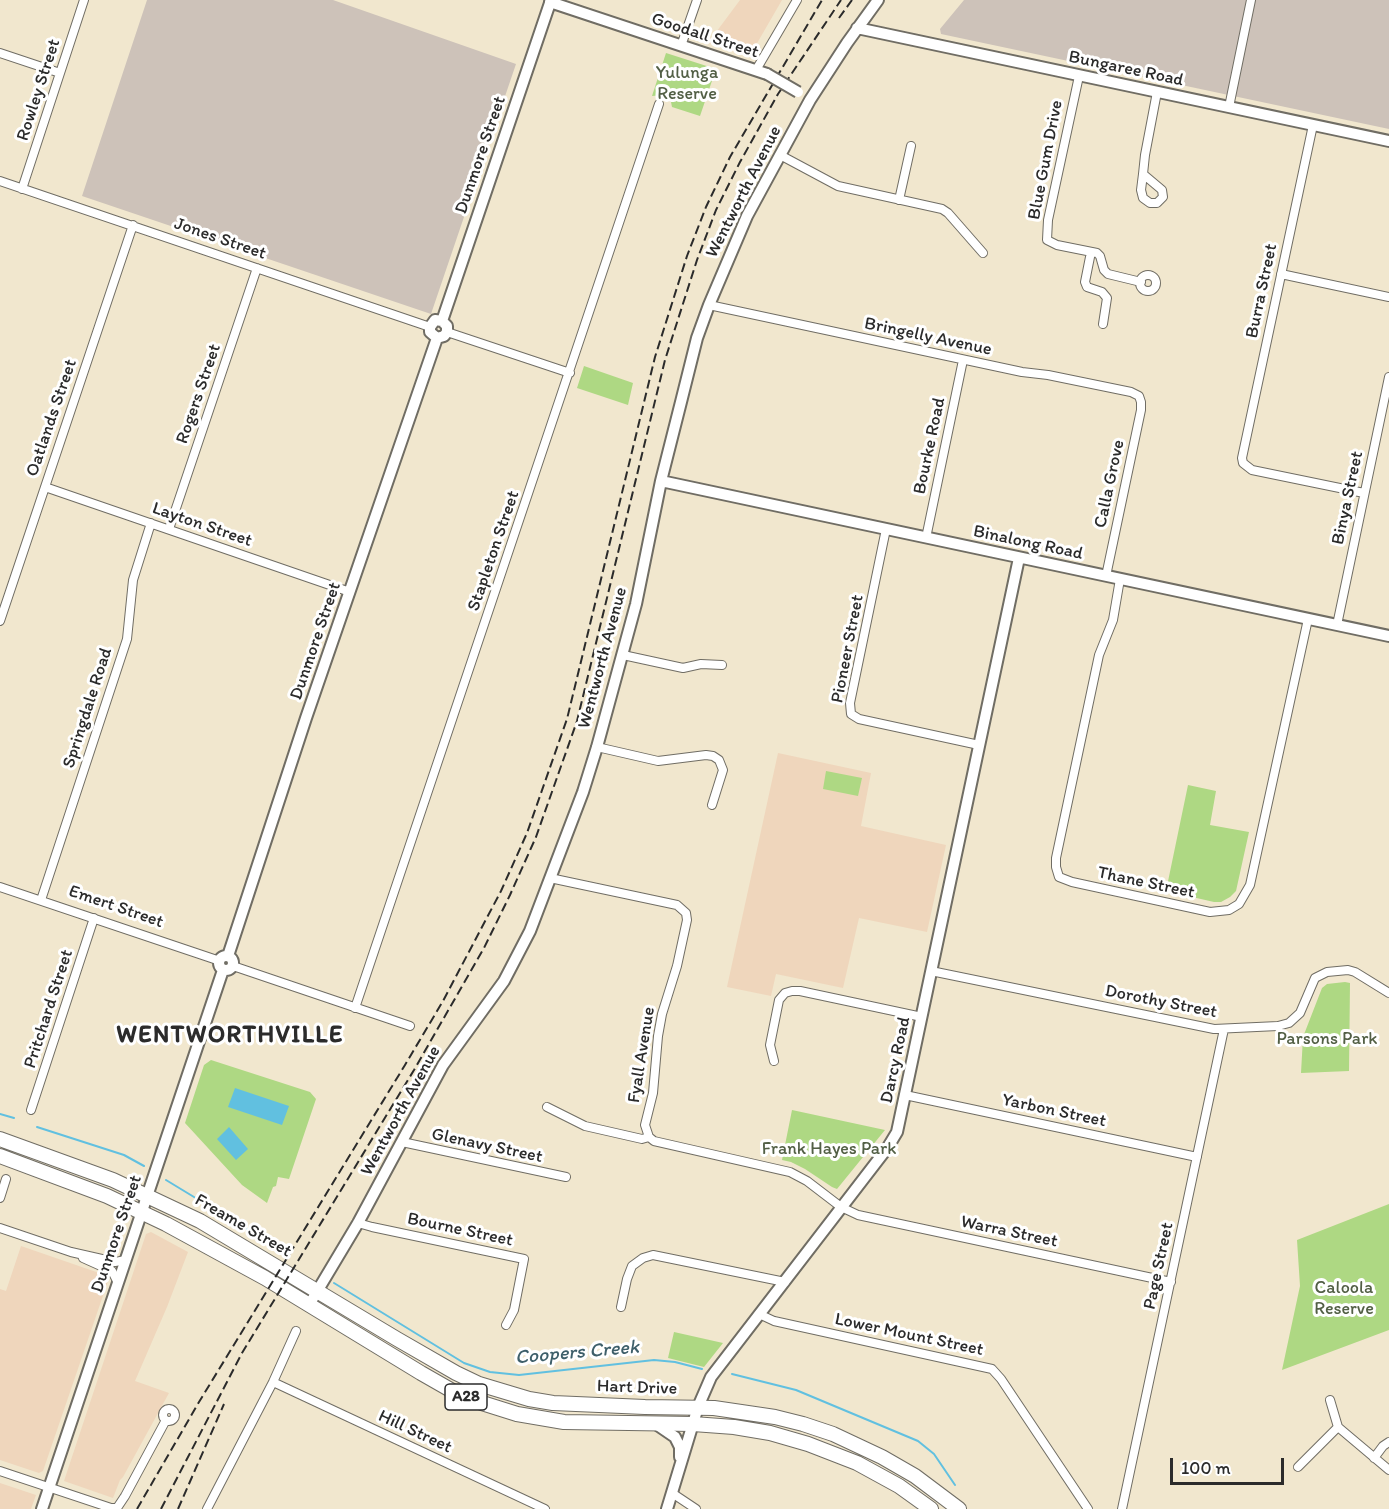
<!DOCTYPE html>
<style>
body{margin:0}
#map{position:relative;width:1389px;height:1509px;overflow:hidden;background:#f1e7ce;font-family:Itim,sans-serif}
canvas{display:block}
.scale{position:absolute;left:1170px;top:1458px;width:114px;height:27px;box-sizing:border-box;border:3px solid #2b2b2b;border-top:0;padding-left:8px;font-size:18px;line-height:21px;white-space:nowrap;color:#2b2b2b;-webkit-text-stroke:4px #fff;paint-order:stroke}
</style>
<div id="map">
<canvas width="1389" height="1509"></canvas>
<div class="scale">100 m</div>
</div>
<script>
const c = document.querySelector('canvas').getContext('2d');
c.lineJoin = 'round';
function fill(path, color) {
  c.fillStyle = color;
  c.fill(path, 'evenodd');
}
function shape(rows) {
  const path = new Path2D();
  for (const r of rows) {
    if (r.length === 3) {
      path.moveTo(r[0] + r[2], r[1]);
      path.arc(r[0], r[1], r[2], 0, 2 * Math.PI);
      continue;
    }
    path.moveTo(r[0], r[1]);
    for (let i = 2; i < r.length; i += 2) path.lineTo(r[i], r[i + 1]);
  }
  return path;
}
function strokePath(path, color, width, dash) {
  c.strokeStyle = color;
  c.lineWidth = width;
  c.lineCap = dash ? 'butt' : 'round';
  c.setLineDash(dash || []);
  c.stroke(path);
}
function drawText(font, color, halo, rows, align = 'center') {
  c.font = font + ' Itim,sans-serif';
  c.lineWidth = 6;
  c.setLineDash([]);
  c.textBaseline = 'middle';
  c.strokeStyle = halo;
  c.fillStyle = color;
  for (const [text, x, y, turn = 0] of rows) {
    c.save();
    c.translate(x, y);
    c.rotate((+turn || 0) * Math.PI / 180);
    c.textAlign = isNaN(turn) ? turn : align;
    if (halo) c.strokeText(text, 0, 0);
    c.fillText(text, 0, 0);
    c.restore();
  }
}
const built = shape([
 [740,0,782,0,752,52,744,55,708,43],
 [778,753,871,773,861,826,946,845,927,932,859,918,843,988,776,974,771,996,727,987],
 [151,1232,188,1252,167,1307,135,1381,169,1393,123,1477,120,1480,113,1498,64,1481,146,1234],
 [21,1246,105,1275,108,1281,43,1471,39,1473,0,1460,0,1289,6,1291],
 [0,1483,36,1495,31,1509,0,1509]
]);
const industrial = shape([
 [147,0,333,0,516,64,431,314,82,196],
 [964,0,1389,0,1389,129,941,34,940,29]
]);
const green = shape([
 [666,53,716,69,700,116,672,107,671,102,664,95,652,96],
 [584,366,633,383,628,405,577,388],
 [826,771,862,778,858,796,823,789],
 [1188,785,1216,791,1210,825,1249,832,1236,891,1230,897,1221,902,1214,902,1166,891],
 [1345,982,1350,983,1349,1071,1301,1073,1303,1037,1322,988,1327,984],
 [211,1060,310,1092,316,1099,289,1179,278,1177,276,1186,273,1187,267,1203,242,1185,185,1123,204,1065],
 [792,1110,885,1130,837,1189,832,1187,805,1169,791,1162,782,1160],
 [1389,1204,1389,1330,1282,1370,1300,1286,1297,1240],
 [674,1332,723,1343,704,1367,668,1358]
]);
const water = shape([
 [235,1088,289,1106,282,1125,228,1107],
 [229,1127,248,1149,236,1160,217,1139]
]);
const stream = shape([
 [0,1114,14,1118],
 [37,1127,124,1155,144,1166],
 [166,1180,278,1248],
 [334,1283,464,1363,490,1372,519,1375,654,1360,675,1362,702,1369],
 [732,1374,796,1390,918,1441,934,1454,955,1485]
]);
const street = shape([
 [681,46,697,0],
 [0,53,60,73],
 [756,70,797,0],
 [1079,76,1048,220,1047,240,1057,245,1097,253,1100,256,1104,270,1108,274,1141,282],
 [1229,107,1251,0],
 [1313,125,1242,458,1243,463,1252,470,1364,493],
 [780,155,838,186,942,209,948,213,983,253],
 [1143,174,1141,190,1143,198,1150,203,1157,203,1163,197,1162,190,1143,174,1145,155,1157,92],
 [0,181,430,327],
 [22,189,84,0],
 [899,200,911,146],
 [1091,252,1085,282,1087,287,1102,292,1107,298,1103,324],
 [1281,274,1389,297],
 [1148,283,8],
 [709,305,1022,372,1048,375,1131,392,1139,396,1141,402,1141,410,1106,576],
 [447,332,570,373],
 [45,487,350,592],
 [169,529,257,268],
 [886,529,850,703,851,714,859,719,979,745],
 [926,538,963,360],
 [1120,579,1113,620,1099,655,1056,858,1056,867,1059,877,1072,882,1210,912,1229,910,1239,904,1250,885,1308,619],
 [0,621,133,225],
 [1337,625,1389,377],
 [623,655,683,668,701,664,722,665],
 [597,747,658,761,706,755,713,756,719,760,723,770,712,805],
 [550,878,677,905,686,913,687,920,677,966,662,1014,658,1036,653,1093,645,1125,649,1137,654,1141,790,1172,807,1181,841,1207,858,1215,1171,1282],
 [0,887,220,961],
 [41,900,127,639,133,580,151,523],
 [233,966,410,1026],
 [931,971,1214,1029,1278,1026,1289,1023,1300,1013,1315,978,1327,972,1348,970,1355,972,1389,993],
 [355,1008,659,104],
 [774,1061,770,1045,779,1000,785,993,792,991,800,991,922,1017],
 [905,1095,1197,1157],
 [547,1107,585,1126,642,1139,649,1137],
 [31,1110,94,918],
 [402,1142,566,1177],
 [0,1198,6,1179],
 [358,1223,372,1227,524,1259,514,1310,506,1325],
 [0,1228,71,1252,115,1262,126,1260],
 [83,1258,112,1271,118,1283],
 [621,1307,627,1279,632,1266,643,1258,653,1255,785,1282],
 [759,1314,774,1321,992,1369,1001,1379,1088,1509],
 [273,1382,545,1509],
 [1330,1400,1338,1427,1389,1470],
 [169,1415,6],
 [1374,1458,1383,1446,1389,1442],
 [1298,1467,1338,1427],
 [0,1471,111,1508,117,1508,125,1496,166,1420],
 [672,1493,696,1509],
 [207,1509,273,1382,296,1331],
 [1122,1509,1224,1029]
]);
const secondary = shape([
 [550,2,767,74],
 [857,28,1389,141],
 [442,321,551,0],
 [437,338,430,332,430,327,435,320,442,321],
 [437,338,444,336,447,332,447,326,442,321],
 [661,481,1389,636],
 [228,956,306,718,437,338],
 [226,963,7],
 [309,1305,358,1223,443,1065,504,981,530,931,583,792,597,747,636,604,661,481,682,398,697,338,709,305,747,216,810,100,847,43,878,0],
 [656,1424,675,1437,680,1447,680,1457],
 [42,1509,223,970],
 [667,1509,698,1407,711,1377,888,1147,897,1132,1019,558]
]);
const highway = shape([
 [0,1139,113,1180,200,1221,397,1339,456,1373,479,1384,529,1399,553,1403,645,1407,714,1408,775,1417,803,1424,833,1434,882,1457,915,1476,959,1509],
 [0,1156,107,1196,166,1224,265,1278,421,1373,456,1393,482,1403,517,1414,564,1422,693,1424,734,1427,770,1433,808,1444,857,1463,899,1486,931,1509]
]);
const rail = shape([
 [839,18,852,0],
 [137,1509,199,1402,405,1065,443,1001,501,891,527,833,567,719,655,357,687,256,706,207,730,157,822,0],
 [161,1509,242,1353,414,1070,484,948,510,895,536,837,577,721,665,360,697,260,716,210,740,162,778,94,841,0],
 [178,1509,224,1404]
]);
const secondaryBridge = shape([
 [767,74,798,92]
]);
const shields = [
 [466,1397,42]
];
const shieldNames = [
 ["A28",466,1397]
];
const streetNames = [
 ["Goodall Street",705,36,18],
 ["Bungaree Road",1126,69,12],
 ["Rowley Street",39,90,-72],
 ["Dunmore Street",481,155,-71],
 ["Blue Gum Drive",1046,160,-79],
 ["Wentworth Avenue",744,192,-63],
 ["Jones Street",220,239,19],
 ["Burra Street",1262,291,-78],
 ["Bringelly Avenue",928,337,12],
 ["Rogers Street",199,394,-71],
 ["Oatlands Street",52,418,-71],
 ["Bourke Road",930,446,-78],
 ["Calla Grove",1110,484,-78],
 ["Binya Street",1348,498,-78],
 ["Layton Street",202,525,19],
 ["Binalong Road",1028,543,12],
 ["Stapleton Street",494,551,-71],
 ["Dunmore Street",316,641,-71],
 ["Pioneer Street",848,649,-79],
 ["Wentworth Avenue",603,658,-75],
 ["Springdale Road",88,708,-72],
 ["Thane Street",1146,883,12],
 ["Emert Street",116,907,19],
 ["Dorothy Street",1161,1002,11],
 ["Pritchard Street",49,1009,-72],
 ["Fyall Avenue",642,1055,-81],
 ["Darcy Road",896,1060,-78],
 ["Wentworth Avenue",401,1111,-61],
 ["Yarbon Street",1054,1111,12],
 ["Glenavy Street",487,1146,12],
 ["Freame Street",243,1226,30],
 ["Bourne Street",460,1230,12],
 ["Warra Street",1009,1232,12],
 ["Dunmore Street",117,1234,-71],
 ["Page Street",1159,1266,-78],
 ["Lower Mount Street",909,1335,12],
 ["Hart Drive",637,1388,2],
 ["Hill Street",415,1432,25]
];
const parkNames = [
 ["Yulunga",687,73],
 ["Reserve",687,94],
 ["Parsons Park",1327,1039],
 ["Frank Hayes Park",829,1149],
 ["Caloola",1344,1288],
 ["Reserve",1344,1309]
];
const waterNames = [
 ["Coopers Creek",577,1353,-5]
];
const districtNames = [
 ["WENTWORTHVILLE",230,1036]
];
fill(built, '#efd6bc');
fill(industrial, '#cdc2b9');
fill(green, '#aed883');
fill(water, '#61c0e0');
strokePath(stream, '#61c0e0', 2);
strokePath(street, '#706d64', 10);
strokePath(secondary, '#706d64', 14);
strokePath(highway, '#706d64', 16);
strokePath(street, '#fff', 8);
strokePath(secondary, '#fff', 10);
strokePath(highway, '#fff', 14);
strokePath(rail, '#2b2b2b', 2, [9, 4.5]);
strokePath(secondaryBridge, '#706d64', 14, []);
strokePath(secondaryBridge, '#fff', 10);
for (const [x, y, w] of shields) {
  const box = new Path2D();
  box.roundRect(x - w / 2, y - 13, w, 26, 4.5);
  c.fillStyle = '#fff';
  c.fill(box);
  strokePath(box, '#2b2b2b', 1.5);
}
drawText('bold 16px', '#2b2b2b', null, shieldNames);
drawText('18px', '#2b2b2b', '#fff', streetNames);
drawText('18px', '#525f45', '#fff', parkNames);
drawText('italic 20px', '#3e5f6a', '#fff', waterNames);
c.letterSpacing = '1.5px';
drawText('bold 24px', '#2b2b2b', '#fff', districtNames);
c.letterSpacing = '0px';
</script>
